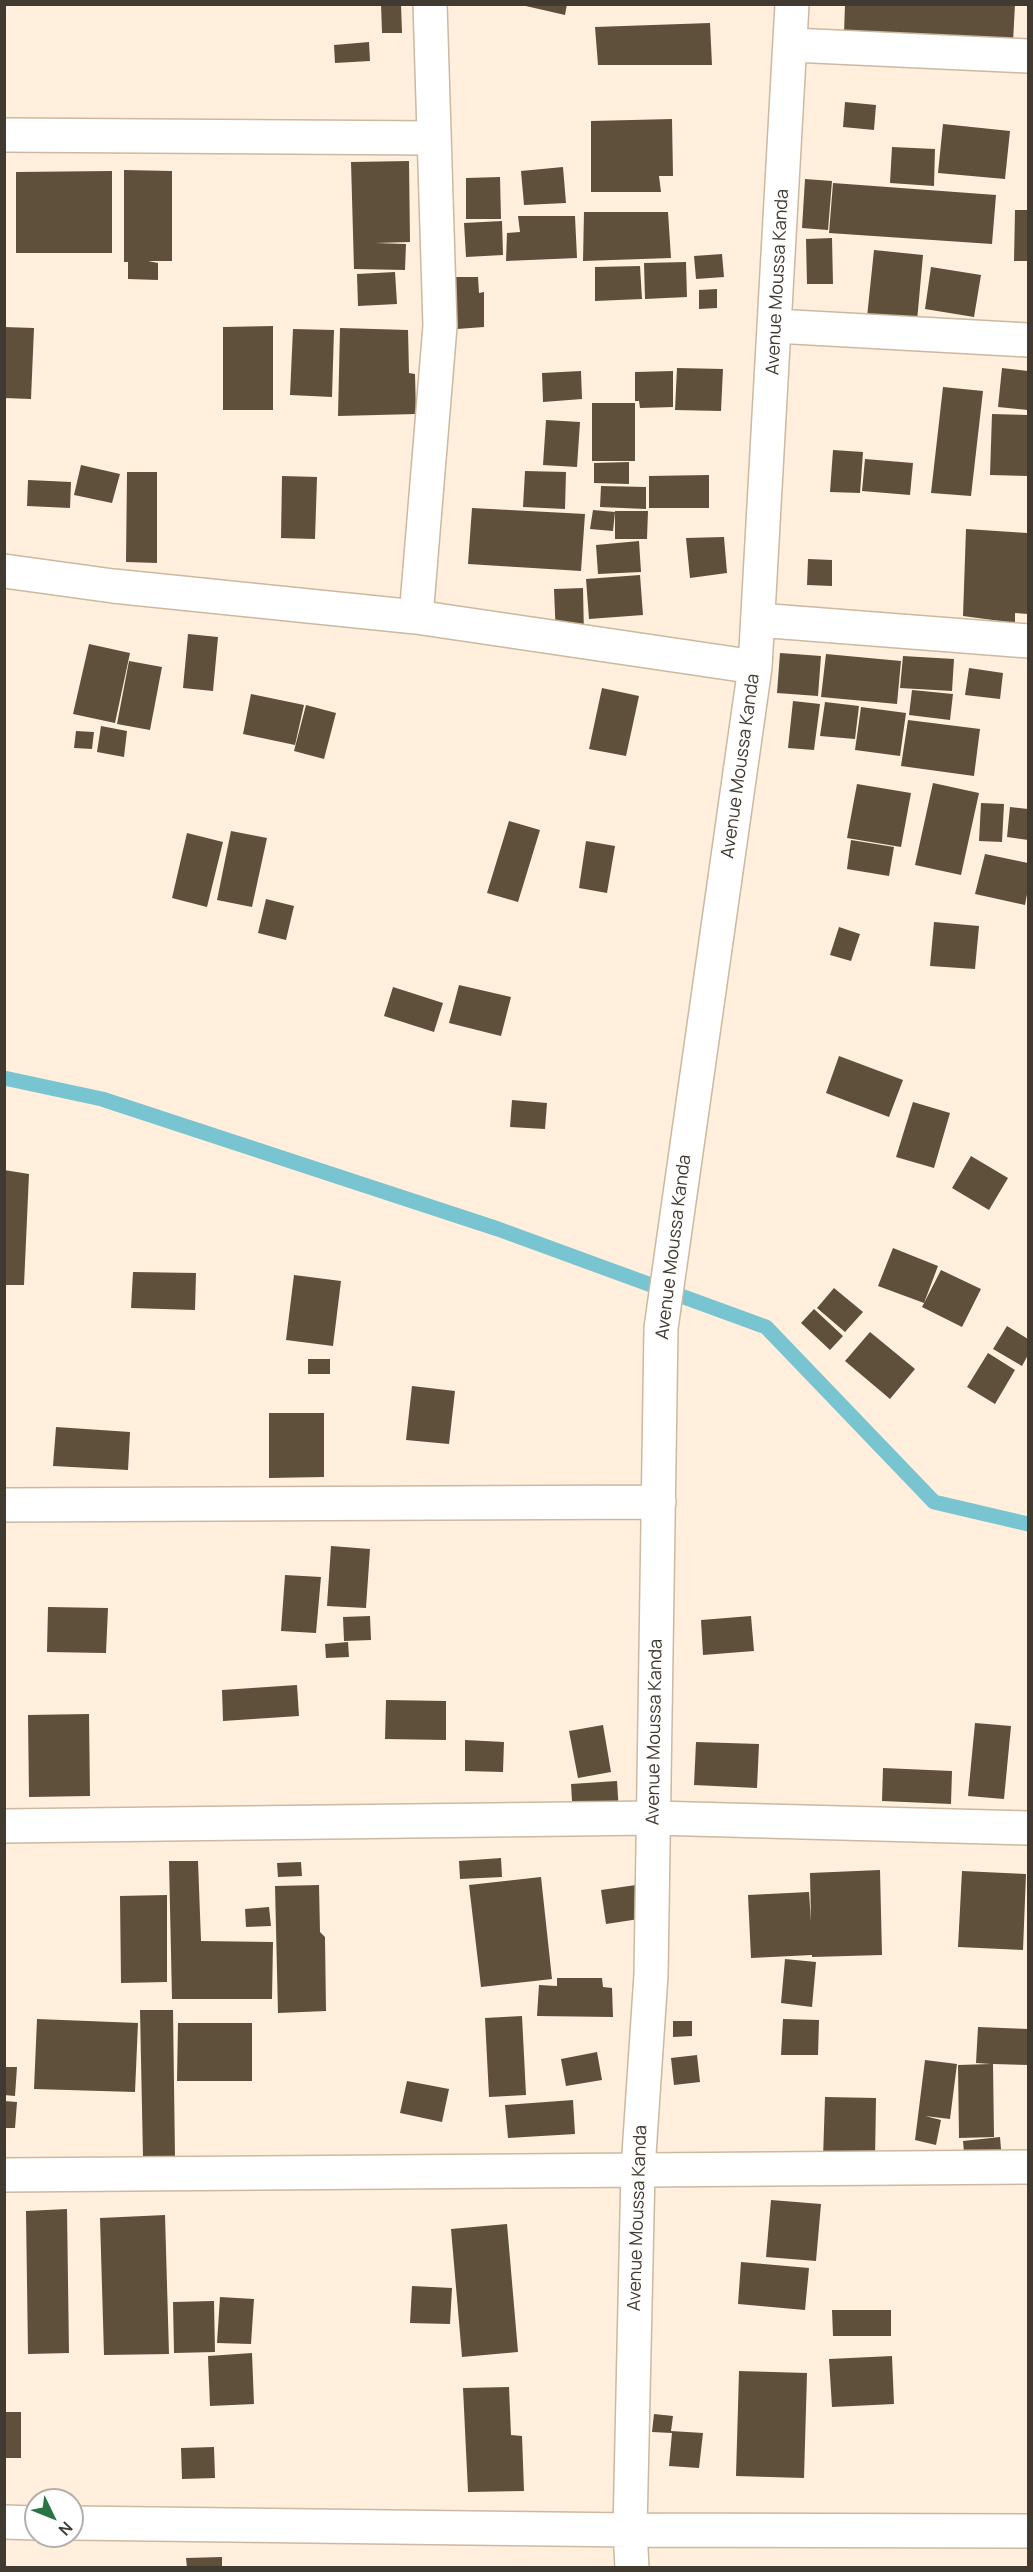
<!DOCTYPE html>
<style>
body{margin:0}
#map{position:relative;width:1033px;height:2572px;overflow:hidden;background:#ffefdc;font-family:Manrope,sans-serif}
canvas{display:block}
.frame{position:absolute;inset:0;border:6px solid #413a30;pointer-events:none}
.north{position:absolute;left:24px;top:2488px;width:60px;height:60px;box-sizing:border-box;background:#fff;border:2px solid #b3b0ac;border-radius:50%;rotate:133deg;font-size:16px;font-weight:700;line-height:24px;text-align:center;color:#413a30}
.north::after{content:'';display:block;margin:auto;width:21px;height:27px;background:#287443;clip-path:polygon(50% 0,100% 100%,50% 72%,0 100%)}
</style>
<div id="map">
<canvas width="1033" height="2572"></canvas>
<div class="frame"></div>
<div class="north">N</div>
</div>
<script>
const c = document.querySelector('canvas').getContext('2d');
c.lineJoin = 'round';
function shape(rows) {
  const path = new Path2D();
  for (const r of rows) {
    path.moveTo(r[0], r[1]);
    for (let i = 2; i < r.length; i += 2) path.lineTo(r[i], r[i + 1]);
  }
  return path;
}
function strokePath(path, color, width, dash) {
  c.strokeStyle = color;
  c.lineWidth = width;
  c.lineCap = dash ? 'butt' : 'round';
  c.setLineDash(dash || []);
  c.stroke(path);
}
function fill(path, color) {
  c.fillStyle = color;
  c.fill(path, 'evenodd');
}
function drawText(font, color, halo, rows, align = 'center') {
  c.font = font + ' Manrope,sans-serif';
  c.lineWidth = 6;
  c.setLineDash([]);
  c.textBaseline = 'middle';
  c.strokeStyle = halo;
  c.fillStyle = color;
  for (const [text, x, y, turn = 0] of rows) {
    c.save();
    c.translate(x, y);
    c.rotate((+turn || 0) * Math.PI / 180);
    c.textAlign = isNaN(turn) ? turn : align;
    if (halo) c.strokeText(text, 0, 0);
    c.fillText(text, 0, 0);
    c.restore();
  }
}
const stream = shape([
 [4,1078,102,1099,498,1229,766,1327,934,1502,1028,1524]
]);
const building = shape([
 [381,4,401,4,402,33,382,33],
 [517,4,567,4,565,15],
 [845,4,1015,4,1013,42,844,34],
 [710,23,712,65,598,65,595,27],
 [369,42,370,61,335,63,334,45],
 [845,102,876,105,874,130,843,127],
 [672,119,673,176,659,176,661,192,591,192,591,121],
 [943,124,1010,131,1005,179,938,173],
 [892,147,935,149,934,186,890,183],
 [409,161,410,242,375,243,406,244,405,270,354,269,351,162],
 [563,167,566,203,524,205,521,171],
 [124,170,172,171,172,261,148,261,158,263,158,280,128,279,128,262,124,262],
 [112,171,112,253,16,253,16,172],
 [500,177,501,219,466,219,466,178],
 [805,179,832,181,828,230,802,228],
 [833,183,996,195,992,244,829,233],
 [1015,210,1028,210,1028,261,1014,261],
 [584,212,668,212,671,258,583,261],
 [518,216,575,216,577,258,506,261,507,233,520,232],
 [502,221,503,255,466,257,464,223],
 [832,238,833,284,807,284,806,239],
 [874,250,923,255,917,321,867,317],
 [722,254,724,277,696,279,694,256],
 [686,262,687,297,645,299,644,263],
 [640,266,642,299,595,301,595,267],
 [931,267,981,275,974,317,925,309],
 [395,272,397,304,358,306,357,274],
 [455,277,478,277,479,293,484,292,484,327,457,329],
 [717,289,717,308,699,309,699,290],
 [273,326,273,410,223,410,223,327],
 [4,327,34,328,31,399,4,398],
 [340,328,408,330,409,373,415,374,416,414,338,416],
 [293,329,334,330,332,397,290,395],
 [677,368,723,369,721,411,675,410],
 [1002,368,1028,371,1028,410,998,407],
 [581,371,582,399,543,402,542,373],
 [673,371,673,407,640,408,639,401,635,401,635,372],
 [943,387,983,391,971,496,931,493],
 [592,403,635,403,635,461,592,461],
 [992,414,1028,415,1028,476,990,475],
 [546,420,580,422,577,467,543,465],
 [833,450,863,452,860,493,830,492],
 [865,459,913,463,910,495,862,491],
 [629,462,629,484,594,483,594,463],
 [81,465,120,474,112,503,74,495],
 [525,471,566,472,565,509,523,507],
 [127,472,157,472,157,563,126,562],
 [709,475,709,508,649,508,649,476],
 [282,476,317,477,315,539,281,538],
 [28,480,71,482,70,508,27,506],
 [601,486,646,487,646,509,600,507],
 [472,508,585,514,581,571,468,564],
 [593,510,615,512,613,531,590,529],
 [615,511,648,511,647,539,615,539],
 [966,529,1027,533,1028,614,1015,613,1015,623,963,616],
 [724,537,727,573,690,578,686,538],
 [639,541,641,572,598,574,596,545],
 [808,559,832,560,832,586,807,585],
 [640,575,643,615,589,619,586,579],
 [583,588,584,637,556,638,554,589],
 [188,634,218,637,213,691,183,688],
 [89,644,130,653,115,723,73,714],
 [780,653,821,656,818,696,777,693],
 [826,654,901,661,897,704,821,697],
 [903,656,954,659,952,691,900,688],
 [129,661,162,667,150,730,117,724],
 [969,668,1003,673,1000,699,965,695],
 [602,688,639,696,626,756,589,749],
 [912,690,953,694,950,720,909,715],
 [251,694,304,705,295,745,243,734],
 [793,701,820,704,814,750,788,748],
 [825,702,859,706,855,739,820,736],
 [306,705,336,713,324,759,294,751],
 [861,707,906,713,900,756,855,750],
 [908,720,980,729,974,776,901,766],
 [101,726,127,731,124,757,97,752],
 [76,731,94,732,92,749,74,748],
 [933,783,979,793,961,875,915,865],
 [857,784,911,793,901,847,847,838],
 [981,803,1004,804,1002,842,979,841],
 [1010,807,1028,809,1028,840,1007,837],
 [509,821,540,830,518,902,487,893],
 [231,831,267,838,252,907,217,900],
 [187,833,223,842,207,907,172,898],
 [851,840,894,847,889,876,847,869],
 [586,841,615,846,607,893,579,888],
 [985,854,1028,863,1028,889,1025,905,975,894],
 [266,899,294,906,286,940,258,933],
 [934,922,979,926,975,969,930,966],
 [839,927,860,934,851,961,830,955],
 [459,985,511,997,501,1036,449,1023],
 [393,987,443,1003,434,1032,384,1016],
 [839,1056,903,1080,889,1117,826,1093],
 [512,1100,547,1103,545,1129,510,1127],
 [913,1102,950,1113,934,1168,896,1157],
 [971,1156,1008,1178,989,1210,952,1188],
 [4,1170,29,1174,24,1285,4,1285],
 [893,1248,938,1266,924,1303,878,1286],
 [941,1270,981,1289,962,1327,922,1307],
 [133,1272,196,1273,195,1310,131,1308],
 [294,1275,341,1281,333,1346,286,1340],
 [834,1288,863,1312,845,1332,817,1308],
 [814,1309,843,1336,830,1350,801,1323],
 [1007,1326,1028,1339,1028,1355,1022,1366,993,1349],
 [870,1332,915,1369,890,1399,845,1361],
 [988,1353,1015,1370,995,1404,967,1387],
 [308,1359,330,1359,330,1374,308,1374],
 [412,1386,455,1391,449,1444,406,1440],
 [269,1413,324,1413,324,1477,269,1478],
 [56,1427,130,1432,128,1470,53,1466],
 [331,1546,370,1549,366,1608,327,1606],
 [285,1575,321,1577,316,1633,281,1631],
 [48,1607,108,1608,106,1653,47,1652],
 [370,1616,371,1640,344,1641,343,1617],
 [751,1616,754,1651,703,1655,701,1620],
 [348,1642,349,1657,326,1658,325,1644],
 [297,1685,299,1716,223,1721,222,1690],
 [386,1700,446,1701,446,1740,385,1739],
 [89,1714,90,1796,29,1797,28,1715],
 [975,1723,1011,1726,1004,1799,968,1796],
 [603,1725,611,1772,578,1778,569,1731],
 [465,1740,504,1742,503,1772,465,1771],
 [696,1742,759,1744,757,1788,694,1785],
 [883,1768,952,1771,951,1804,882,1801],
 [617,1781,619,1813,573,1817,571,1784],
 [501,1858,502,1877,460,1879,459,1861],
 [169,1861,198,1861,201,1941,273,1942,272,1999,172,1999],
 [301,1862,302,1876,278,1877,277,1863],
 [880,1870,882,1955,812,1957,812,1955,751,1958,748,1895,809,1892,811,1922,810,1873],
 [962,1871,1026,1874,1023,1950,958,1947],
 [541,1877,552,1979,481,1987,469,1885],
 [319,1885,320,1932,325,1937,326,2011,278,2013,275,1886],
 [636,1885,639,1919,606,1924,601,1890],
 [167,1895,167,1982,121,1983,120,1896],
 [269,1907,271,1926,246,1927,245,1909],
 [785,1959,816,1962,812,2007,781,2003],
 [557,1978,602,1978,603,1987,612,1988,613,2017,537,2016,539,1985,557,1986],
 [140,2010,173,2010,175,2158,143,2158],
 [522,2016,526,2095,489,2097,485,2018],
 [37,2019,138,2023,135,2092,34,2089],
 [783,2019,819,2020,818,2055,781,2055],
 [673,2021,692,2021,692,2036,673,2037],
 [178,2023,252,2023,252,2081,177,2081],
 [978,2027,1028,2029,1028,2065,993,2064,994,2137,959,2138,958,2065,991,2064,976,2063],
 [597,2052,602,2080,566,2086,561,2059],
 [697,2055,700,2082,674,2085,671,2058],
 [925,2060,957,2064,950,2119,925,2116,941,2120,936,2145,915,2140],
 [4,2067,17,2067,15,2096,4,2095],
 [407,2081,449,2089,442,2122,400,2113],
 [825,2097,876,2098,875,2160,823,2159],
 [573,2100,575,2134,508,2138,505,2105],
 [4,2101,17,2102,15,2128,4,2128],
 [1000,2137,1002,2161,965,2164,963,2141],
 [771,2200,821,2204,816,2261,766,2257],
 [67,2209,69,2353,28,2354,26,2211],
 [165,2215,169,2354,104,2355,100,2218],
 [507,2224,518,2352,462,2357,451,2229],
 [741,2262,809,2268,805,2310,738,2304],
 [412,2286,452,2288,450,2324,410,2323],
 [220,2297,254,2299,251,2344,217,2343],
 [214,2301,215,2352,174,2353,173,2302],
 [832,2310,891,2310,891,2336,833,2336],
 [252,2353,254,2404,210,2406,208,2356],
 [892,2356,894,2404,832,2407,829,2359],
 [739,2371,807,2373,804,2478,736,2476],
 [509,2387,511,2435,522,2436,524,2491,468,2492,463,2388],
 [4,2412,21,2412,21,2458,4,2458],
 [654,2414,673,2416,671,2431,703,2433,699,2468,669,2466,672,2433,652,2432],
 [214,2447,215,2478,182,2479,181,2448],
 [222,2557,222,2568,187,2568,186,2558]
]);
const minor = shape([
 [792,45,1028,56],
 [4,135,433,138],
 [775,326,1028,340],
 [4,571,113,586,416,617,755,667],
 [416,617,440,326,430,4],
 [758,620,1028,641],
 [4,1505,659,1502],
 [4,1826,653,1818,1028,1828],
 [4,2175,1028,2167],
 [4,2522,36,2523],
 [72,2523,630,2530,1028,2531],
 [632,2568,630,2530,638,2169,651,1975,661,1328,755,667,792,4]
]);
const streetNames = [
 ["Avenue Moussa Kanda",778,282,-87],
 ["Avenue Moussa Kanda",741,766,-82],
 ["Avenue Moussa Kanda",674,1247,-83],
 ["Avenue Moussa Kanda",655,1732,-89],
 ["Avenue Moussa Kanda",638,2218,-88]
];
strokePath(stream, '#79c4d1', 15);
fill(building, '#5f503b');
strokePath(minor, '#cbb9a1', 36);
strokePath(minor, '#fff', 33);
drawText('18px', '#413a30', '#fff', streetNames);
</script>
